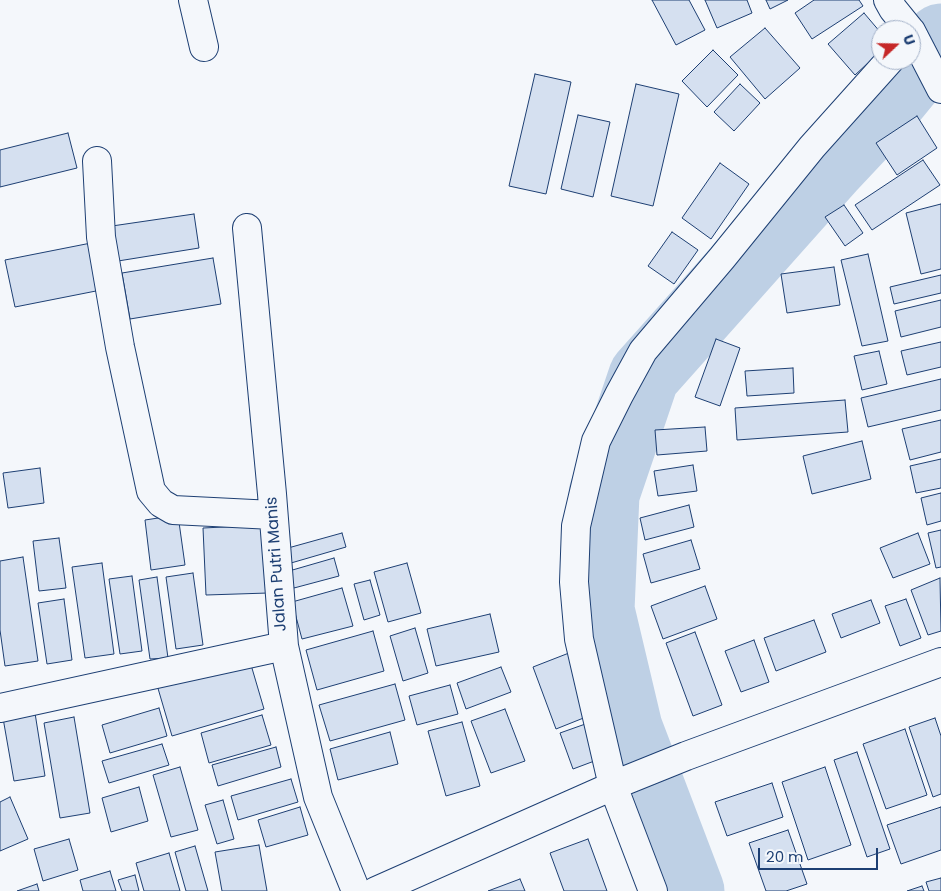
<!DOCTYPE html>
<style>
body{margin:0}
#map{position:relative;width:941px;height:891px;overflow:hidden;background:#f4f7fb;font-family:Poppins,sans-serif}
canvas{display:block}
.north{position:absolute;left:871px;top:20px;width:50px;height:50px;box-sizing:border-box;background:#f4f7fb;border:1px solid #9eadc5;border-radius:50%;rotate:69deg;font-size:14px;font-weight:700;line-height:20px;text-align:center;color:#1d3f73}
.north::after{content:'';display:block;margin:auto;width:18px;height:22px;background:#c62828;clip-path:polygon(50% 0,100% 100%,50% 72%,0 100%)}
.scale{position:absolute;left:758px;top:848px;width:120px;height:22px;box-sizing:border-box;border:2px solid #1d3f73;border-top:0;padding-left:6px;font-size:15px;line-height:18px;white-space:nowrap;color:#1d3f73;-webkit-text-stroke:4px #f4f7fb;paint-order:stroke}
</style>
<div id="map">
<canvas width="941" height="891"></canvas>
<div class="north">U</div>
<div class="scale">20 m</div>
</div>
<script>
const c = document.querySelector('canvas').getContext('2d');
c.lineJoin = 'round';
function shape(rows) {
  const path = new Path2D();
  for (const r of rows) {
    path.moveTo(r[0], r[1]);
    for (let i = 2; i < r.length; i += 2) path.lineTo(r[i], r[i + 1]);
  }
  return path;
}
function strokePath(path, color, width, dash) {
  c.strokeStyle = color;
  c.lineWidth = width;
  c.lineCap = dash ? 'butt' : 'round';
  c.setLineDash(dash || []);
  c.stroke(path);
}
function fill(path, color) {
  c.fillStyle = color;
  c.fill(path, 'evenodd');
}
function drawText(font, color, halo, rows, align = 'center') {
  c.font = font + ' Poppins,sans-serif';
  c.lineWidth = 4;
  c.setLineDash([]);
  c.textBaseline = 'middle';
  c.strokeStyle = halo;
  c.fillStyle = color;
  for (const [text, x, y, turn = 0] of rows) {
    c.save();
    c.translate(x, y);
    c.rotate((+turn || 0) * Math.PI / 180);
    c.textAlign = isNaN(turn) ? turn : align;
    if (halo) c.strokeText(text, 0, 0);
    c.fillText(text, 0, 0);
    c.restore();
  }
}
const river = shape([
 [689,891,627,728,599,610,604,494,644,376,831,166,877,117,941,39]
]);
const building = shape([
 [652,0,689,0,705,30,676,45,652,0],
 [705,0,747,0,752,13,717,28,705,0],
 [766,0,788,0,770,9,766,0],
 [814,0,859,0,863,6,812,39,795,13,814,0],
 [864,13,881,33,881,51,855,75,828,44,864,13],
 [765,28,800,68,765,99,730,57,765,28],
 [713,50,738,75,707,107,682,81,713,50],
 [535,74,571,82,546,194,509,186,535,74],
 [636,84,679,94,653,206,611,196,636,84],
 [740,84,760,103,734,131,714,112,740,84],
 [578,115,610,122,593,197,561,189,578,115],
 [917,116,937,148,897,175,876,143,917,116],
 [68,133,77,168,0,187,0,150,68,133],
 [923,160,940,185,872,230,855,205,923,160],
 [720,163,749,184,711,239,682,218,720,163],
 [941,204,941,269,921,274,906,213,941,204],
 [844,205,863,233,845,246,825,217,844,205],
 [194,214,199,248,118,261,112,226,194,214],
 [672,232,698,250,674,284,648,266,672,232],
 [91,243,101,290,15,307,5,260,91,243],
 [868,254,888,341,862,346,841,260,868,254],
 [213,258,221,304,130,319,122,273,213,258],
 [834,267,840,305,787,313,781,274,834,267],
 [941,275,941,293,894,304,890,287,941,275],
 [941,300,941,327,901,337,895,311,941,300],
 [716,339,740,348,720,406,695,397,716,339],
 [941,342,941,367,907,375,901,351,941,342],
 [879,351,887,384,862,390,854,356,879,351],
 [793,368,794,393,747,396,745,371,793,368],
 [941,379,941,410,868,427,861,398,941,379],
 [845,400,848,432,737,440,735,408,845,400],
 [941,420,941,452,910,460,902,429,941,420],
 [705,427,707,451,657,455,655,430,705,427],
 [862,441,871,479,812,494,803,456,862,441],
 [941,459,941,488,916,493,910,466,941,459],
 [693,465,697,491,658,496,654,471,693,465],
 [40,468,44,503,8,508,3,473,40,468],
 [941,493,941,521,927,525,921,498,941,493],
 [689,505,694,527,645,540,640,518,689,505],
 [178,515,185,565,151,570,145,520,178,515],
 [264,525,268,593,206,595,203,528,264,525],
 [941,530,941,567,936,568,928,533,941,530],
 [342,533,346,547,291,563,288,548,342,533],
 [918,533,930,564,893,578,880,548,918,533],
 [59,538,66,588,39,591,33,541,59,538],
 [691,540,700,569,651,583,643,554,691,540],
 [23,557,38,661,5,666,0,630,0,561,23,557],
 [334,558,339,576,294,588,289,571,334,558],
 [102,563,114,654,85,658,72,567,102,563],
 [407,563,421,613,388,622,374,572,407,563],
 [193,573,203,645,176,649,166,577,193,573],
 [132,576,142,651,120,654,109,579,132,576],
 [157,577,168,658,150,659,139,580,157,577],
 [940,578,941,631,928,635,911,590,940,578],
 [370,580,380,615,364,620,354,584,370,580],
 [705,586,717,619,663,639,651,606,705,586],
 [342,588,353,626,302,639,292,602,342,588],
 [64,599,72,660,47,664,38,603,64,599],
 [906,599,921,638,900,646,885,606,906,599],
 [871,600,880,623,841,638,832,614,871,600],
 [490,614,499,652,436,666,427,629,490,614],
 [814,620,826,652,776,671,764,638,814,620],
 [415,628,428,673,403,681,390,636,415,628],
 [373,631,384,671,317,690,306,650,373,631],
 [695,632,722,705,693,716,666,643,695,632],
 [754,640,769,682,741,692,725,651,754,640],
 [569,653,591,715,556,729,533,667,569,653],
 [249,658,264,709,172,736,157,685,249,658],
 [501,667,511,692,466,709,457,683,501,667],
 [395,684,405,720,330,741,319,705,395,684],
 [450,685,458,714,417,725,409,696,450,685],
 [159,708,167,736,110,753,102,725,159,708],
 [505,709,525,761,491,773,471,721,505,709],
 [35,713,45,776,14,781,3,718,35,713],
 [262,715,271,745,209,763,201,733,262,715],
 [74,717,90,813,60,818,44,723,74,717],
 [935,718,941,736,941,794,933,797,909,727,935,718],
 [462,722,480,786,446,796,428,731,462,722],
 [591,722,605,757,573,769,560,733,591,722],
 [905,729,927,795,886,809,863,744,905,729],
 [390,732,398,764,338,780,330,749,390,732],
 [162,744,169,765,109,783,102,761,162,744],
 [276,747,281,767,218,786,212,765,276,747],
 [857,752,890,849,867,857,834,760,857,752],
 [180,767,198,830,171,837,153,775,180,767],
 [825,767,851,845,808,860,782,782,825,767],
 [291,779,298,802,238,820,231,796,291,779],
 [772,783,783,817,727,836,715,802,772,783],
 [139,787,148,821,111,832,102,798,139,787],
 [10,797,28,839,0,851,0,802,10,797],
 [223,800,234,839,217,844,205,805,223,800],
 [300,807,308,835,266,847,258,820,300,807],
 [941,807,941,850,901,864,887,825,941,807],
 [788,830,807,884,786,891,766,891,749,843,788,830],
 [69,839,78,870,43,881,34,849,69,839],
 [588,839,607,891,564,891,550,853,588,839],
 [259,845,267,891,222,891,215,852,259,845],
 [195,846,208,891,186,891,175,852,195,846],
 [169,853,180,891,144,891,136,863,169,853],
 [110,871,116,891,83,891,80,880,110,871],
 [135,875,139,891,122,891,118,880,135,875],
 [941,878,941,891,929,891,926,882,941,878],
 [520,879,525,891,488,891,520,879],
 [37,884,39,891,17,891,37,884],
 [922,886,924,891,907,891,922,886]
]);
const street = shape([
 [193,0,204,47],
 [888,0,893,9,910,30],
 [911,31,941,89],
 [97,161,101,237,120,347,151,491,161,503,173,510,273,515],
 [247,228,272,494,284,646,318,797,356,891],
 [0,708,284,646],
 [376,891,624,781,686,756,941,662],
 [653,891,613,786,579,639,574,582,576,526,596,441,619,395,643,351,722,258,812,147,890,60]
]);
const streetNames = [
 ["Jalan Putri Manis",277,564,-94]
];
strokePath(river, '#bed0e5', 71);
fill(building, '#d5e0f0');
strokePath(building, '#1d3f73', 1);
strokePath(street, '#1d3f73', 30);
strokePath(street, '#f4f7fb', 28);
drawText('16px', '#1d3f73', '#f4f7fb', streetNames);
</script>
